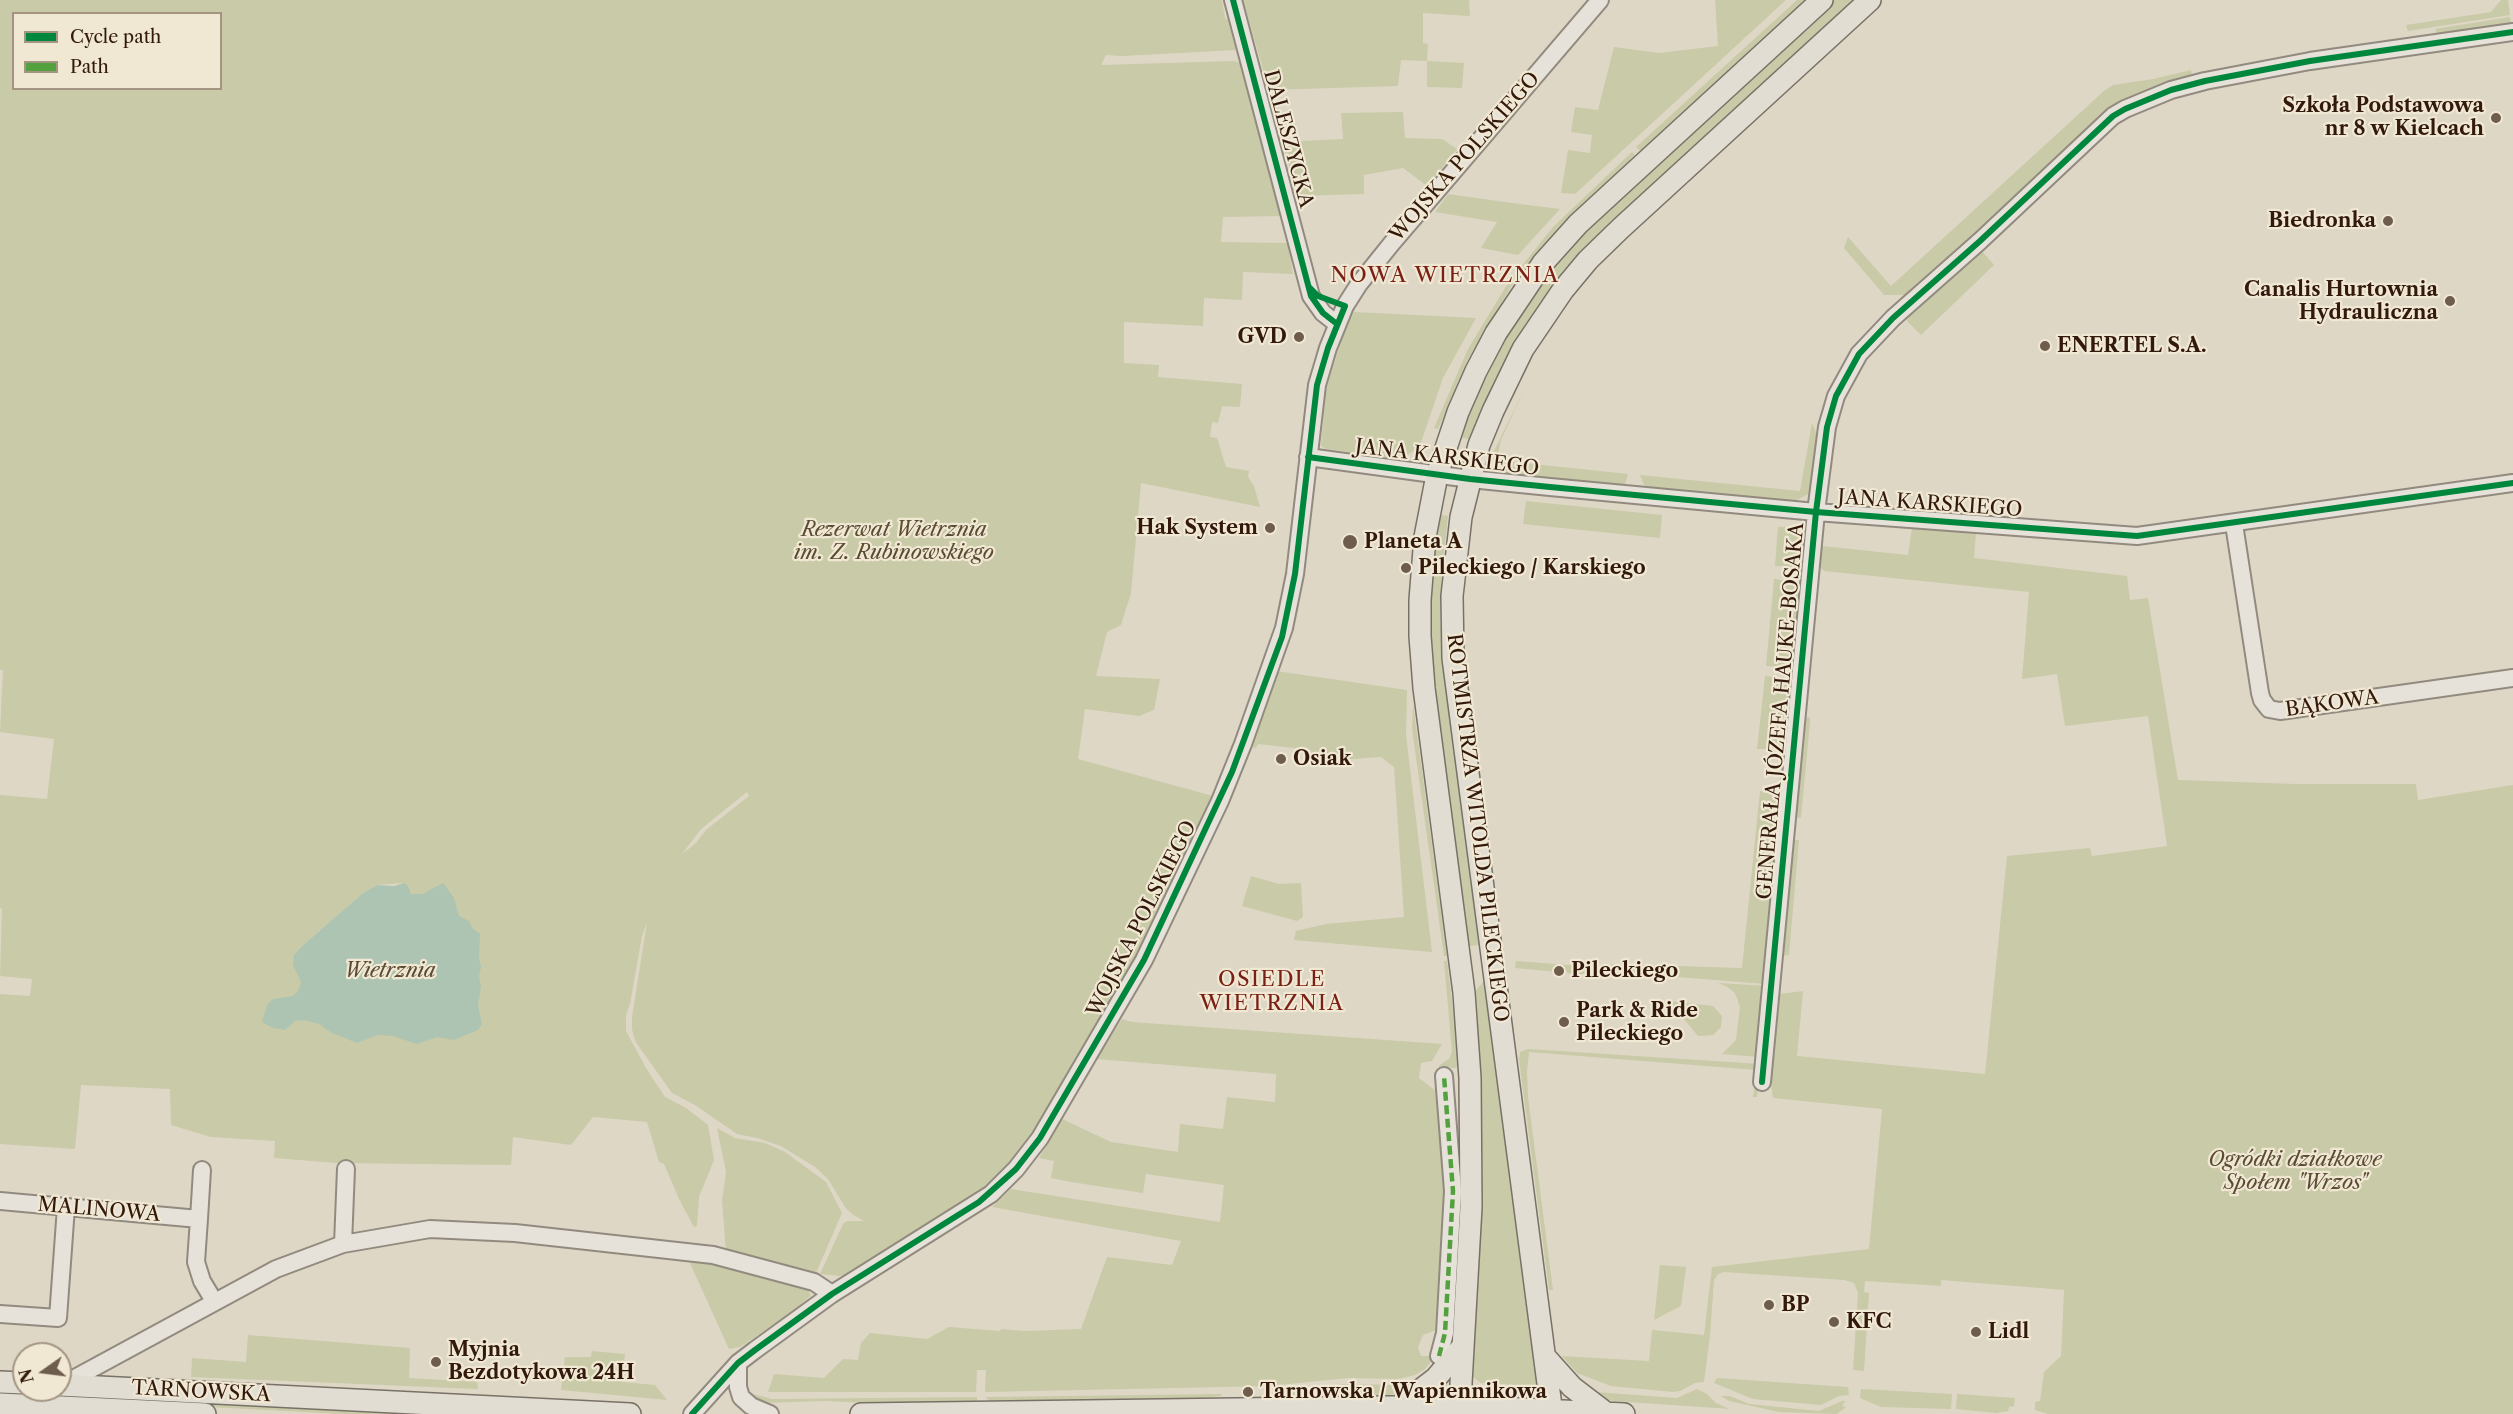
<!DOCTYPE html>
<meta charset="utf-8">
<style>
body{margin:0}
#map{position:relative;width:2513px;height:1414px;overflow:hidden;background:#ded7c6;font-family:"Libre Caslon Text",serif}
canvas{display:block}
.legend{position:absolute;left:12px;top:12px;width:210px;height:78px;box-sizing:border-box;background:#f0e8d3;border:2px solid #a49583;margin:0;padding:8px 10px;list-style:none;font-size:18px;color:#32190c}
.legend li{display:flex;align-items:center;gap:12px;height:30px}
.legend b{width:30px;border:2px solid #a49583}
.north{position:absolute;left:12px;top:1342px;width:60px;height:60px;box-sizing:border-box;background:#f0e8d3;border:2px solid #a49583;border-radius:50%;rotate:256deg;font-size:16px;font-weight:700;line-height:24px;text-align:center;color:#32190c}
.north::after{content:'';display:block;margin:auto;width:21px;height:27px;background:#6e5c4d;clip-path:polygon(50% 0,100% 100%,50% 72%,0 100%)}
</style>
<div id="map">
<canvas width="2513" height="1414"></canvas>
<ul class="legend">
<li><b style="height:8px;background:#00873e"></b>Cycle path</li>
<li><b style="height:8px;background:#52a13e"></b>Path</li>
</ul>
<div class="north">N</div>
</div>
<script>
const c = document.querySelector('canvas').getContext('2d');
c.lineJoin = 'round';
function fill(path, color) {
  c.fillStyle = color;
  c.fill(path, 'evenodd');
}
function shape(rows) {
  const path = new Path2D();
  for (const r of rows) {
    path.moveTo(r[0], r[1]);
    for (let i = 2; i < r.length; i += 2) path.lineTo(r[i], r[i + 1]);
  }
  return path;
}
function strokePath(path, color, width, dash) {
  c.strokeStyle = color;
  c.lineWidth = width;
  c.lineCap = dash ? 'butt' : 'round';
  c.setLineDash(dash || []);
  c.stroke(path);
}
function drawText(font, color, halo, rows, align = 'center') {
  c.font = font + ' "Libre Caslon Text",serif';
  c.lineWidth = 4.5;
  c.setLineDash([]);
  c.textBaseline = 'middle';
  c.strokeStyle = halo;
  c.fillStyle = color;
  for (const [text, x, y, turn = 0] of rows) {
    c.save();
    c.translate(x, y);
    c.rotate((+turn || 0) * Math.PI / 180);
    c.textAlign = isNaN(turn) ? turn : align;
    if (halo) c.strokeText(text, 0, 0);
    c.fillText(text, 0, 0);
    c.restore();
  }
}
const green = shape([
 [0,0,1222,0,1225,18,1228,20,1236,50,1122,56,1106,55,1101,65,1234,61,1240,63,1282,216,1223,217,1221,242,1288,243,1293,274,1243,272,1242,300,1204,298,1203,326,1124,322,1124,363,1159,365,1158,377,1242,384,1240,407,1222,406,1218,423,1212,422,1210,437,1217,438,1226,467,1249,471,1248,477,1254,486,1260,507,1141,483,1131,593,1121,625,1107,632,1096,676,1160,679,1154,710,1139,716,1085,709,1078,759,1213,796,1136,959,1034,1134,1022,1151,982,1192,855,1273,841,1276,820,1274,843,1224,847,1221,864,1221,852,1214,845,1207,828,1179,815,1167,781,1146,757,1138,737,1134,695,1105,672,1093,635,1041,632,1029,632,1017,647,922,642,936,630,1004,626,1015,626,1031,646,1068,665,1097,686,1108,708,1125,714,1160,699,1197,697,1226,694,1227,679,1199,664,1164,659,1162,647,1122,593,1117,571,1145,513,1137,511,1165,337,1163,274,1158,275,1141,211,1137,171,1125,170,1089,81,1085,75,1149,0,1144,0,994,30,996,32,979,0,976,2,909,0,908,0,795,47,799,54,739,0,732,3,670,0,670],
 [14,14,220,14,220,88,14,88],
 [747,792,749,796,706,830,696,843,682,854,701,829],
 [404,883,294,955,302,946,363,893,377,885],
 [1243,0,1469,0,1470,16,1423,13,1423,43,1428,44,1427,61,1464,63,1462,88,1427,87,1427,61,1401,60,1398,86,1269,90],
 [1715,0,1786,0,1575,194,1561,193,1568,150,1590,153,1592,135,1571,132,1575,107,1598,110,1614,47,1659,53,1718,46],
 [1797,0,1804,0,1640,151,1636,147],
 [1831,0,1860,0,1620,220,1474,441,1461,437,1481,388,1516,318,1565,248],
 [2501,0,2508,0,2510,15,2408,31,2406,25,2491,12],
 [2510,17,2511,25,2439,37,2435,29],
 [2191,70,2192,75,2155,86,2116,104,1908,295,1884,295,1844,248,1848,237,1891,286,2105,90,2113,85,2153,79],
 [1403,112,1405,138,1442,139,1457,149,1427,186,1403,168,1364,175,1364,194,1298,196,1282,142,1343,139,1341,113],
 [1632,152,1635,155,1564,222,1512,285,1467,361,1438,429,1434,428,1468,349,1508,283,1553,227],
 [1448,194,1512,203,1560,209,1518,255,1481,248,1497,222,1435,212],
 [1981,250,1994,265,1921,335,1907,321,1909,316],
 [1354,312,1476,318,1443,378,1419,448,1400,459,1326,449,1321,446,1326,389,1345,329],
 [1525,388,1501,440,1498,454,1505,461,1628,474,1625,484,1618,486,1499,477,1499,471,1492,455],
 [1812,423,1817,435,1810,486,1808,494,1790,504,1646,490,1640,475,1800,491],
 [1526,501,1662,515,1660,538,1523,524],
 [1435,514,1448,516,1442,569,1440,623,1447,663,1482,944,1465,947,1427,645],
 [1778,527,1803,528,1806,533,1802,567,1775,566],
 [1912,528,1976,533,1974,558,2127,576,2130,600,2148,598,2178,780,2296,784,2416,784,2418,800,2513,785,2513,1414,2048,1414,2035,1410,2035,1402,2040,1401,2044,1372,2061,1356,2064,1290,1941,1280,1941,1286,1865,1281,1864,1292,1869,1293,1864,1371,1853,1370,1858,1293,1854,1283,1844,1280,1724,1272,1718,1274,1714,1280,1710,1336,1704,1382,1695,1383,1680,1391,1673,1392,1611,1386,1577,1373,1562,1356,1649,1361,1652,1330,1704,1335,1712,1267,1869,1249,1882,1109,1773,1098,1769,1068,1775,1000,1780,994,1803,991,1797,1056,1985,1074,2007,856,2090,848,2092,856,2167,846,2148,716,2065,726,2057,674,2022,679,2029,592,1824,571,1820,567,1822,546,1908,555],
 [1774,579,1795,582,1800,584,1802,590,1793,667,1766,666],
 [1276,671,1407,690,1406,735,1432,952,1294,940,1296,931,1326,924,1404,917,1394,767,1381,757,1310,762,1311,750,1258,744,1256,748,1249,746],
 [1765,676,1786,678,1794,683,1786,749,1757,749],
 [1413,704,1447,956,1444,956,1412,729],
 [1803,716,1810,718,1810,722,1801,818,1794,817],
 [1760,791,1775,793,1782,797,1765,984,1627,973,1581,974,1567,973,1567,971,1558,970,1558,972,1515,968,1516,961,1609,968,1611,964,1742,968],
 [1790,840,1799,840,1789,955,1780,956],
 [1251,876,1279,884,1301,883,1303,917,1297,921,1242,906],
 [1444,961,1447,961,1456,1034,1457,1067,1454,1068,1438,1066,1449,1059,1452,1052],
 [1485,980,1542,1381,1535,1386,1481,1383,1473,1377,1480,1248,1473,994],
 [1718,983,1767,986,1760,1057,1722,1054,1736,1040,1740,1007,1735,993,1726,986],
 [1669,1001,1713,1006,1722,1016,1721,1027,1713,1035,1698,1036],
 [1122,1019,1132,1022,1442,1044,1432,1061,1421,1063,1419,1078,1440,1094,1448,1175,1438,1324,1436,1330,1423,1335,1418,1347,1421,1356,1435,1356,1425,1369,1415,1375,1398,1379,1348,1378,1269,1386,985,1392,986,1370,977,1370,976,1392,768,1392,774,1374,824,1378,843,1359,858,1360,861,1343,870,1333,927,1339,949,1327,1000,1331,1001,1329,1024,1331,1081,1329,1107,1257,1172,1265,1181,1241,992,1207,1011,1189,1220,1222,1224,1185,1146,1174,1143,1193,1071,1182,1051,1178,1054,1161,1039,1158,1062,1119,1111,1142,1178,1152,1180,1124,1223,1129,1227,1097,1275,1102,1276,1074,1097,1059],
 [1528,1049,1760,1064,1757,1097,1753,1097,1757,1070,1529,1052,1527,1070,1528,1097,1553,1290,1549,1290,1519,1059,1520,1052],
 [717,1128,735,1138,765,1143,785,1152,826,1182,842,1213,816,1273,726,1252,722,1200,726,1172],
 [689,1261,715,1262,805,1285,811,1295,794,1311,740,1347,729,1349],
 [1660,1265,1686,1267,1681,1306,1654,1320],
 [248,1335,410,1348,409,1378,477,1382,478,1389,191,1377,192,1358,246,1362],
 [592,1351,625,1354,622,1382,655,1385,667,1400,561,1390,565,1357,591,1357],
 [1717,1378,1848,1387,1849,1395,1839,1396,1821,1405,1753,1399,1714,1383],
 [1420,1380,1409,1391,1389,1395,1280,1395,1280,1391,1346,1384,1401,1385],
 [0,1389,481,1414,343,1414,0,1396],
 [1697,1389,1707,1394,1716,1403,1730,1409,1614,1401,1597,1398,1595,1392,1677,1398],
 [1861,1389,1952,1394,1951,1409,1881,1407,1860,1398],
 [749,1393,772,1399,977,1397,977,1401,974,1403,904,1405,826,1401,760,1403],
 [1221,1394,1221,1396,1183,1400,991,1403,986,1397],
 [1957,1394,2015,1398,2014,1406,2009,1407,2008,1411,1996,1413,1956,1409],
 [1721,1396,1730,1396,1749,1404,1819,1411,1842,1401,1845,1401,1842,1406,1846,1407,1837,1414,1779,1412,1729,1401]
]);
const water = shape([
 [404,883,408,886,411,894,423,894,443,883,454,898,459,916,469,921,472,928,480,934,479,958,481,967,479,976,481,986,478,1006,482,1024,478,1030,454,1040,437,1037,417,1044,393,1036,378,1035,357,1043,332,1033,319,1024,308,1021,296,1020,285,1030,273,1028,262,1022,267,1005,273,999,293,996,298,991,301,982,293,965,294,955,302,946,363,893,377,885,394,886]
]);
const minor = shape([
 [1233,0,1311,296,1323,313,1337,324],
 [1308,457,1470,479,1550,487,1816,512,2137,536,2513,483],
 [2234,524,2260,693,2262,700,2269,709,2280,711,2513,678],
 [1762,1082,1816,512,1827,427,1836,396,1859,354,1893,318,1980,241,2113,116,2125,109,2171,90,2205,81,2310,61,2513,32],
 [0,1201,199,1219,196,1262,202,1281,214,1301],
 [199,1219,202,1170],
 [343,1244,346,1169],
 [0,1314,58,1318,66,1207],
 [1439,1356,1445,1333,1453,1191,1444,1076],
 [738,1363,738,1387,741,1397,751,1406,770,1414],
 [62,1385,276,1269,343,1244,430,1229,515,1233,713,1255,814,1282,832,1294],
 [692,1414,738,1363,755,1350,832,1294,991,1194,1016,1169,1040,1138,1144,960,1220,801,1243,744,1284,628,1295,574,1317,385,1328,348,1345,306,1359,284,1392,243,1600,0]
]);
const major = shape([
 [1546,1358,1572,1387,1606,1413],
 [0,1382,24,1383],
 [60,1385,630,1414],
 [0,1404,205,1414],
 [1398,1407,1436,1378,1463,1346],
 [861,1414,1461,1406,1624,1414],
 [1462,1414,1461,1383,1471,1207,1470,1078,1464,993,1424,688,1420,636,1420,600,1425,537,1437,475,1458,412,1476,371,1496,333,1543,263,1578,224,1616,189,1822,0],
 [1552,1414,1453,658,1452,596,1461,517,1479,445,1493,411,1523,349,1563,290,1588,260,1621,228,1870,0]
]);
const quiet = shape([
 [1439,1356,1445,1333,1453,1191,1444,1076]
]);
const cycleway = shape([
 [1233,0,1311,296,1323,313,1337,324],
 [1308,457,1470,479,1550,487,1816,512,2137,536,2513,483],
 [1762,1082,1816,512,1827,427,1836,396,1859,354,1893,318,1980,241,2113,116,2125,109,2171,90,2205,81,2310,61,2513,32],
 [692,1414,738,1363,755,1350,832,1294,979,1202,1016,1169,1040,1138,1144,960,1232,772,1282,637,1295,574,1317,385,1328,348,1345,306,1318,296,1309,287]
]);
const markers = [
 [2496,118,6,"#6e5c4d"],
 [2388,221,6,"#6e5c4d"],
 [2450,301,6,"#6e5c4d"],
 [1299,337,6,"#6e5c4d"],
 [2045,346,6,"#6e5c4d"],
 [1270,528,6,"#6e5c4d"],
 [1350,542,8,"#6e5c4d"],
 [1406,568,6,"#6e5c4d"],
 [1281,759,6,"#6e5c4d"],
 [1559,971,6,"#6e5c4d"],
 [1564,1022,6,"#6e5c4d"],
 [1769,1305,6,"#6e5c4d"],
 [1834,1322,6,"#6e5c4d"],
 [1976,1332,6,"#6e5c4d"],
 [436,1362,6,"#6e5c4d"],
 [1248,1392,6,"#6e5c4d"]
];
const poiNames = [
 ["Szkoła Podstawowa",2484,106,"right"],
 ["nr 8 w Kielcach",2484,129,"right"],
 ["Biedronka",2376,221,"right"],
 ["Canalis Hurtownia",2438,290,"right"],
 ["Hydrauliczna",2438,313,"right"],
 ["GVD",1287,337,"right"],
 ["ENERTEL S.A.",2057,346],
 ["Hak System",1258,528,"right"],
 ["Planeta A",1364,542],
 ["Pileckiego / Karskiego",1418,568],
 ["Osiak",1293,759],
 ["Pileckiego",1571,971],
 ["Park & Ride",1576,1011],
 ["Pileckiego",1576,1034],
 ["BP",1781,1305],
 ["KFC",1846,1322],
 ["Lidl",1988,1332],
 ["Myjnia",448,1350],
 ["Bezdotykowa 24H",448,1373],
 ["Tarnowska / Wapiennikowa",1260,1392]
];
const streetNames = [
 ["DALESZYCKA",1288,139,75],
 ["WOJSKA POLSKIEGO",1465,157,-49],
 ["JANA KARSKIEGO",1447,458,7],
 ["JANA KARSKIEGO",1930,504,4],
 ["BĄKOWA",2332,704,-8],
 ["GENERAŁA JÓZEFA HAUKE-BOSAKA",1781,711,-85],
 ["ROTMISTRZA WITOLDA PILECKIEGO",1477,828,83],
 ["WOJSKA POLSKIEGO",1142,919,-63],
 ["MALINOWA",99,1210,5],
 ["TARNOWSKA",201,1392,3]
];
const parkNames = [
 ["Rezerwat Wietrznia",894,530],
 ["im. Z. Rubinowskiego",894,553],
 ["Wietrznia",390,971],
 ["Ogródki działkowe",2295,1160],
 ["Społem \"Wrzos\"",2295,1183]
];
const neighbourhoodNames = [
 ["NOWA WIETRZNIA",1445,276],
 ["OSIEDLE",1272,980],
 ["WIETRZNIA",1272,1004]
];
fill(green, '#c9caa7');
fill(water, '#adc4b2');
strokePath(minor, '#928a7f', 20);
strokePath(major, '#797166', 24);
strokePath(minor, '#e6e2d9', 16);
strokePath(major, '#e1ddd3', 21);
strokePath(quiet, '#52a13e', 4.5, [9, 4.5]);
strokePath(cycleway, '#00873e', 6);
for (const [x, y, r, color] of markers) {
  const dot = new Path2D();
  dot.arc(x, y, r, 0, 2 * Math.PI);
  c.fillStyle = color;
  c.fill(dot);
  strokePath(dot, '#f0e8d3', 2);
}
drawText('bold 20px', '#32190c', '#f0e8d3', poiNames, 'left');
drawText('20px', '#32190c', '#f0e8d3', streetNames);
drawText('italic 20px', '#5a4b33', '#f0e8d3', parkNames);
c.letterSpacing = '1.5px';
drawText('21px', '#7a1f14', '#f0e8d3', neighbourhoodNames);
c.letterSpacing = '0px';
</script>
